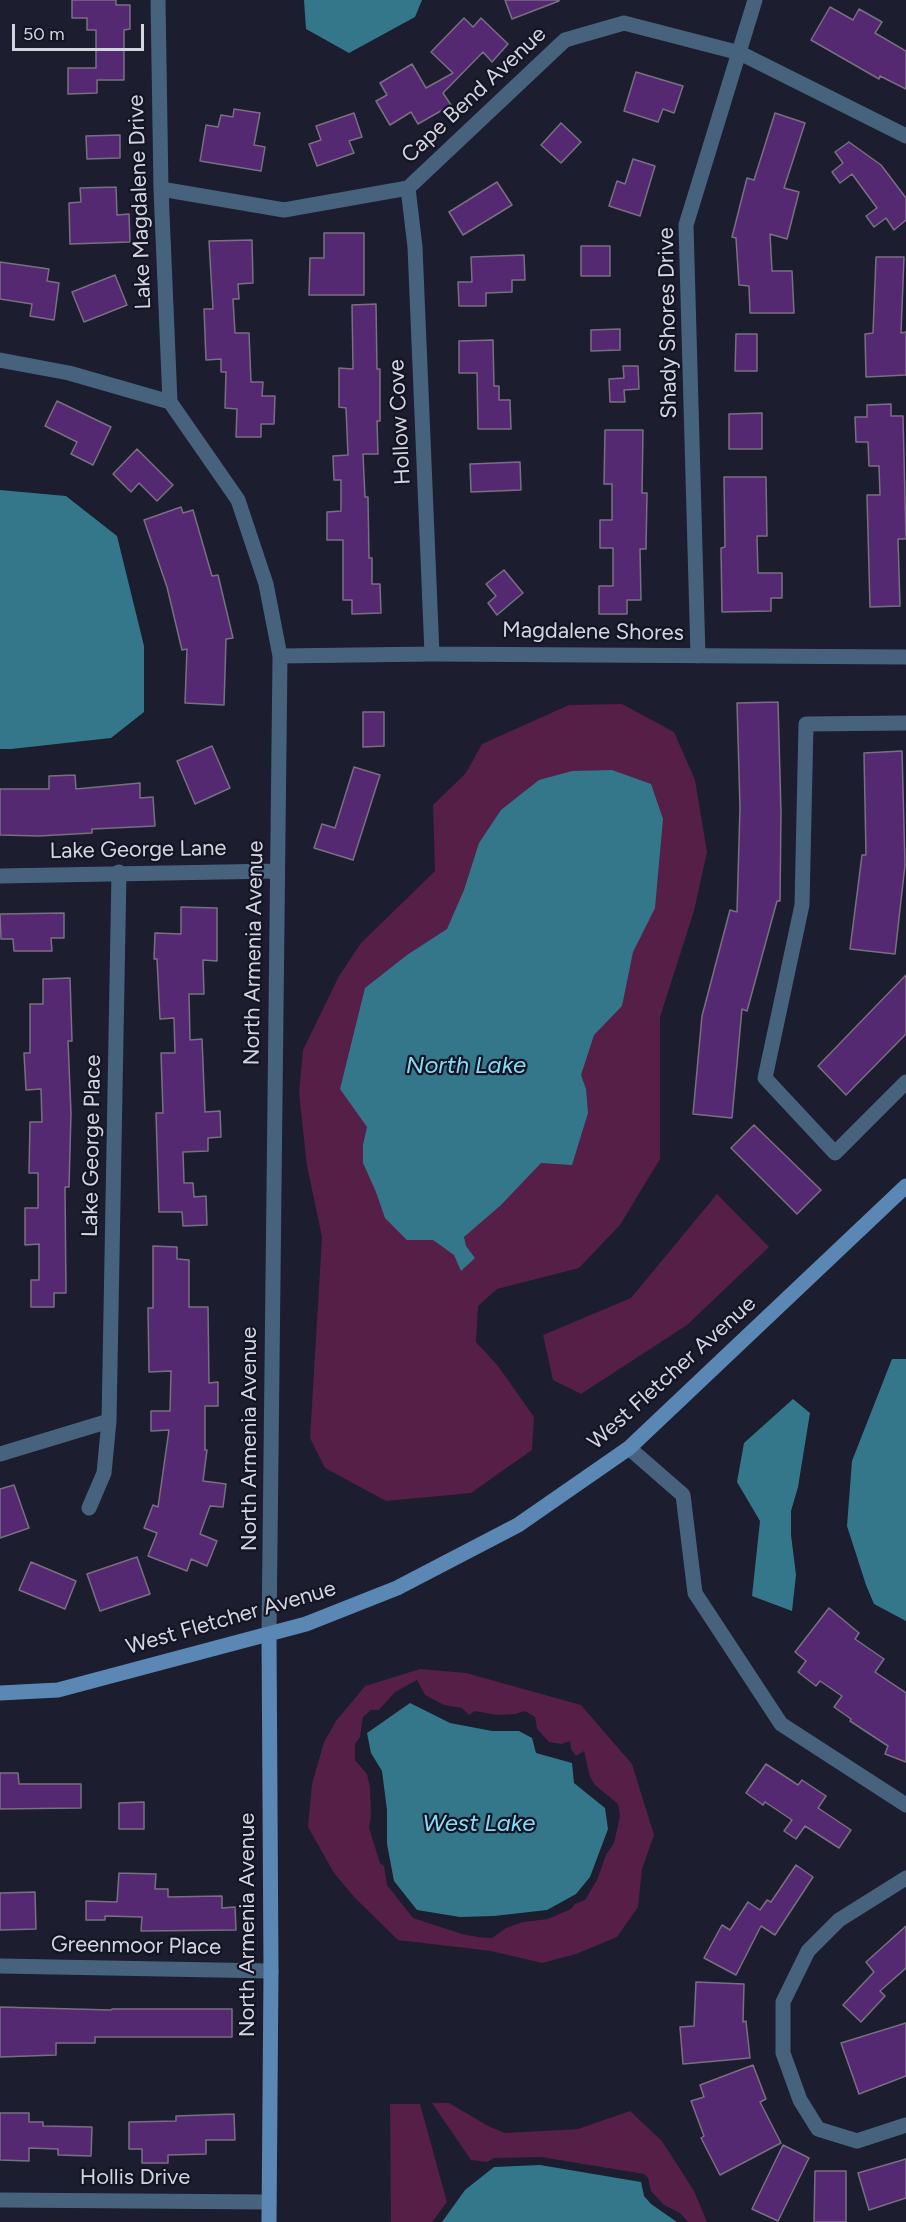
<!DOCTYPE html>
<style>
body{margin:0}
#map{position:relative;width:906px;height:2222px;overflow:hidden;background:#1c1d2e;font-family:Figtree,sans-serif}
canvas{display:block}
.scale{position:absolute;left:12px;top:24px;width:132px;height:27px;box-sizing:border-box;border:3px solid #d4d5e1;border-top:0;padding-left:8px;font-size:18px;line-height:21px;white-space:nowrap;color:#d4d5e1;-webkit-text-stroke:4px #131424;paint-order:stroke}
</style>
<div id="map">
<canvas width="906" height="2222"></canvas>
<div class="scale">50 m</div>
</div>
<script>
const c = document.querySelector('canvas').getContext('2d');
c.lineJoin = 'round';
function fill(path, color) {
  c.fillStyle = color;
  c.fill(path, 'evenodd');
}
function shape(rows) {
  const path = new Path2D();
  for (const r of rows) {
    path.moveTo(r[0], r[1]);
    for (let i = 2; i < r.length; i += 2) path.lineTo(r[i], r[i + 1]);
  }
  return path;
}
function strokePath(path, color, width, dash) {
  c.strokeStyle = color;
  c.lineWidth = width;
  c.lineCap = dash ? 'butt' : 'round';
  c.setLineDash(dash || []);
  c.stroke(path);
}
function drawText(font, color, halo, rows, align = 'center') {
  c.font = font + ' Figtree,sans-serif';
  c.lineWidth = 4.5;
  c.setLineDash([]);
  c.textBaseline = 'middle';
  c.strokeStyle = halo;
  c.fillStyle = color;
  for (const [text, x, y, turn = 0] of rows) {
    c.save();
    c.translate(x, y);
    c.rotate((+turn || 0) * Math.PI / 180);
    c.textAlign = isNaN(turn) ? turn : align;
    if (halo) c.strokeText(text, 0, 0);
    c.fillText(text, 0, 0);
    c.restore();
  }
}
const green = shape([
 [622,704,674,732,695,780,707,852,694,911,660,1017,660,1159,620,1225,579,1268,497,1289,478,1306,476,1342,498,1366,534,1417,532,1450,471,1493,386,1501,325,1468,310,1438,322,1237,307,1166,299,1093,303,1050,339,976,361,943,435,871,433,805,466,773,482,744,569,705],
 [717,1194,769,1247,687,1325,581,1394,553,1380,543,1335,631,1298],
 [420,1669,466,1673,581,1705,632,1764,654,1835,642,1869,638,1907,617,1937,576,1954,542,1963,491,1951,398,1940,355,1898,334,1873,308,1827,312,1784,324,1742,336,1721,365,1686],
 [417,1680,425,1695,444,1705,462,1708,469,1715,475,1711,497,1715,515,1714,525,1711,535,1717,537,1729,549,1742,561,1744,570,1741,571,1749,576,1756,584,1751,590,1777,595,1785,618,1804,620,1816,614,1843,606,1855,597,1880,585,1900,575,1904,571,1909,548,1919,523,1922,506,1928,492,1938,478,1937,462,1934,413,1918,387,1885,384,1866,380,1863,369,1828,371,1816,370,1788,367,1774,355,1760,355,1744,360,1737,363,1717,371,1710,379,1710,395,1692],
 [432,2103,449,2103,488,2126,505,2133,578,2129,630,2111,662,2141,694,2191,707,2222,688,2222,680,2213,664,2205,651,2191,648,2178,644,2174,541,2157,494,2158,487,2162,471,2160],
 [390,2104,420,2104,447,2202,432,2222,391,2222]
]);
const water = shape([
 [304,0,422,0,415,17,349,53,306,29],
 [0,490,66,496,117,536,144,646,144,712,111,738,11,749,0,749],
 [612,770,651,784,663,819,655,908,633,952,622,1006,594,1035,581,1075,586,1089,588,1113,572,1165,541,1163,501,1205,464,1237,466,1246,475,1258,461,1271,454,1255,433,1240,407,1240,385,1218,376,1192,363,1163,363,1145,367,1127,340,1089,365,988,407,955,447,929,464,890,479,843,501,810,539,780,572,771],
 [892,1359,906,1359,906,1621,874,1604,866,1585,847,1526,852,1461],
 [793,1399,810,1413,798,1487,791,1511,791,1535,796,1575,792,1611,752,1596,760,1521,737,1482,744,1443],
 [410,1703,450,1723,492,1731,519,1731,532,1738,536,1753,572,1763,574,1783,605,1808,608,1829,590,1877,576,1894,547,1910,494,1916,460,1917,417,1910,394,1881,387,1844,387,1810,382,1771,371,1753,367,1733],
 [540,2165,641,2182,644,2196,651,2204,677,2222,442,2222,465,2190,494,2167]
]);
const building = shape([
 [72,0,116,0,116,5,130,5,130,29,124,30,124,80,97,80,97,93,68,94,68,68,96,68,96,30,87,30,87,18,72,18,72,0],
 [505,0,559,0,559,1,512,19,505,0],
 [830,7,853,20,859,9,882,22,875,33,906,51,906,89,880,76,879,79,811,40,830,7],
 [464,18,473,27,481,18,508,44,492,62,483,52,443,93,451,105,418,124,411,112,390,125,376,101,387,95,380,83,412,64,426,88,453,73,431,52,464,18],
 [636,72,683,86,674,113,663,109,658,122,624,111,636,72],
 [234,109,260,113,254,145,265,147,261,171,200,161,206,125,218,127,221,115,233,117,234,109],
 [354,113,362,137,349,141,354,153,317,166,309,144,321,140,316,126,354,113],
 [775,113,805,123,784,188,799,192,787,239,770,234,772,271,792,271,794,313,750,313,749,286,739,285,736,238,732,237,747,178,754,180,775,113],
 [561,123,581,142,561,163,541,145,561,123],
 [120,135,120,158,87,159,86,136,120,135],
 [849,142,881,165,906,198,906,220,894,230,886,218,874,227,866,216,877,208,852,174,840,183,832,172,843,163,835,152,849,142],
 [633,159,655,166,640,216,609,206,617,181,625,184,633,159],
 [497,182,512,205,463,235,449,212,497,182],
 [116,187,117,215,129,214,130,242,70,244,69,203,81,202,80,188,116,187],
 [324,233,364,233,364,295,309,295,310,258,324,258,324,233],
 [252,240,253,283,238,284,239,299,233,299,235,333,249,333,251,382,263,382,262,396,275,396,274,424,261,424,261,437,236,437,237,409,225,408,226,372,221,372,221,359,206,360,204,309,213,309,209,241,252,240],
 [581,246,610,246,610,276,581,276,581,246],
 [524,255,525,280,512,280,512,292,486,293,486,306,459,306,458,282,472,282,471,257,524,255],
 [876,257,904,257,901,333,906,332,906,375,866,377,865,334,873,333,876,257],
 [0,262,49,269,47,281,59,283,54,320,30,316,32,304,0,299,0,262],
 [115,275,127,305,84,322,72,292,115,275],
 [376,304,377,369,380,369,380,421,377,421,378,454,363,454,365,497,368,497,369,558,372,558,372,584,380,584,381,613,352,614,352,600,343,600,343,540,327,540,327,512,341,511,341,480,334,480,333,456,348,455,346,408,339,407,339,368,353,369,352,305,376,304],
 [620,329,620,350,591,351,591,330,620,329],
 [736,334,757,334,757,371,735,371,736,334],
 [493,340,494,386,499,386,499,400,510,400,511,429,478,429,477,373,459,373,459,341,493,340],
 [623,366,638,366,639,389,624,390,625,402,610,402,609,379,624,378,623,366],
 [57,401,111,427,93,465,71,454,77,442,45,426,57,401],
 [891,404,891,416,903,416,906,539,898,539,900,606,870,607,867,495,880,495,879,466,869,466,868,442,856,442,855,417,867,417,867,405,891,404],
 [762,413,762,449,729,449,729,414,762,413],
 [605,430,643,430,642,493,647,493,646,549,640,549,641,600,627,600,627,614,599,614,599,586,613,586,613,548,600,548,600,520,612,520,612,484,604,484,605,430],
 [137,449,173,485,157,501,139,483,131,492,113,474,137,449],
 [520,462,521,490,471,492,470,464,520,462],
 [724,477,766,477,767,536,757,536,758,573,782,573,782,598,771,598,771,611,722,612,721,548,725,547,724,477],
 [181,507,183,513,193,510,212,576,218,575,233,638,226,639,224,705,185,703,187,649,182,650,167,587,144,520,181,507],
 [504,570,523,593,497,615,488,603,496,596,486,584,504,570],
 [778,702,781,813,780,901,777,901,747,1011,742,1009,732,1118,693,1114,702,1016,730,910,737,912,740,807,737,703,778,702],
 [363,712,384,712,384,746,363,747,363,712],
 [212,746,230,788,195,804,177,761,212,746],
 [902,751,905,865,895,954,850,949,862,855,866,855,864,753,902,751],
 [354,767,380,775,353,860,314,848,322,824,335,828,354,767],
 [75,775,76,789,140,783,140,798,153,797,155,826,92,829,92,833,39,836,0,835,0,789,49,789,49,776,75,775],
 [181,907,217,908,217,961,203,960,204,994,189,994,190,1040,202,1039,205,1112,220,1111,221,1137,208,1138,208,1151,183,1152,184,1183,193,1183,194,1197,206,1196,207,1225,183,1226,182,1212,159,1212,156,1113,163,1113,161,1053,175,1053,174,1018,160,1019,157,959,154,959,155,933,181,934,181,907],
 [64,913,64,938,51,938,52,951,14,951,13,939,1,939,0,914,64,913],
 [906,975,906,1034,846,1095,818,1066,906,975],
 [70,978,72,1041,68,1041,71,1113,69,1187,65,1187,66,1293,54,1293,54,1307,31,1307,31,1280,39,1280,39,1244,25,1245,25,1208,38,1208,38,1173,29,1173,30,1122,42,1122,41,1089,26,1090,24,1053,30,1053,30,1004,43,1004,43,979,70,978],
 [754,1125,821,1190,797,1214,731,1148,754,1125],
 [153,1246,177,1247,177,1259,189,1260,189,1307,208,1307,209,1383,218,1382,218,1406,205,1406,205,1450,207,1450,203,1481,226,1484,223,1507,210,1506,200,1534,217,1541,207,1566,191,1559,187,1571,148,1556,157,1533,144,1528,153,1505,158,1507,169,1430,151,1431,151,1411,170,1411,171,1371,149,1372,148,1308,153,1308,153,1246],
 [14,1485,29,1528,0,1538,0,1489,14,1485],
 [137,1557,150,1594,100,1611,87,1574,137,1557],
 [31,1562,76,1581,65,1609,19,1590,31,1562],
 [829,1608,859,1633,855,1639,884,1659,875,1672,906,1693,906,1762,885,1754,888,1746,850,1721,851,1719,834,1707,842,1696,820,1681,816,1686,798,1672,806,1661,795,1652,829,1608],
 [766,1764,798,1785,802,1780,826,1796,818,1808,851,1830,839,1848,805,1826,796,1839,784,1831,792,1820,765,1802,763,1805,746,1793,766,1764],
 [0,1773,18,1773,19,1784,81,1784,81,1808,0,1809,0,1773],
 [144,1802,144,1829,119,1829,119,1803,144,1802],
 [796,1865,813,1877,775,1935,761,1926,736,1975,704,1958,722,1925,730,1930,748,1902,760,1910,767,1900,771,1902,796,1865],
 [119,1873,156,1874,155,1889,168,1889,168,1897,222,1896,222,1908,235,1907,236,1930,141,1931,142,1917,105,1916,105,1920,86,1920,86,1901,117,1902,119,1873],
 [35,1892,36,1929,0,1930,0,1893,35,1892],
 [906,1926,906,1968,880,1991,885,1996,861,2022,843,2005,874,1972,866,1962,906,1926],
 [696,1982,744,1984,743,2022,746,2021,750,2058,683,2064,680,2027,694,2026,696,1982],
 [0,2007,111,2010,112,2009,232,2009,232,2037,95,2037,95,2043,56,2043,56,2055,0,2057,0,2007],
 [906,2023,906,2076,859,2094,841,2043,906,2023],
 [753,2065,766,2099,760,2102,781,2143,720,2175,701,2138,704,2136,691,2101,704,2097,700,2085,753,2065],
 [0,2113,29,2113,29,2122,43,2122,43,2126,92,2127,91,2156,58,2155,58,2149,29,2148,29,2161,0,2160,0,2113],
 [234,2114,235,2140,206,2140,206,2154,168,2155,168,2163,142,2163,142,2149,129,2149,129,2122,176,2121,176,2116,234,2114],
 [783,2145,809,2158,778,2221,752,2209,783,2145],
 [906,2159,906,2198,869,2210,858,2173,906,2159],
 [815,2171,846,2171,846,2222,814,2222,815,2171]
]);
const minor = shape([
 [158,0,161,189,170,402,238,500,266,584,280,656,269,1634],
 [408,188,415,247,432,654],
 [161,189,284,210,408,188,565,40,624,23,740,53,906,136],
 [0,360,69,373,170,402],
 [280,656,432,654,906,657],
 [698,656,686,225,755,0],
 [906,723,806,724,802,905,765,1078,835,1153,906,1082],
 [0,876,277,871],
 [629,1448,683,1495,695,1593,781,1724,906,1805],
 [0,1454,109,1421],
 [89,1508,104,1473,109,1421,119,872],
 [906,1878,839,1920,808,1951,783,2002,783,2053,800,2100,818,2129,857,2141,906,2125],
 [0,1966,271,1971],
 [0,2200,269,2202]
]);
const secondary = shape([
 [269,1634,271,1971,269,2222],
 [0,1693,58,1690,306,1624,397,1588,518,1525,629,1448,906,1186]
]);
const streetNames = [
 ["Cape Bend Avenue",474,95,-43],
 ["Lake Magdalene Drive",140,202,-92],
 ["Shady Shores Drive",668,323,-91],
 ["Hollow Cove",400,422,-93],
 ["Magdalene Shores",593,632,1],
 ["Lake George Lane",138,850,-1],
 ["North Armenia Avenue",254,953,-89],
 ["Lake George Place",92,1146,-89],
 ["West Fletcher Avenue",672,1373,-42],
 ["North Armenia Avenue",250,1439,-90],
 ["West Fletcher Avenue",231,1618,-16],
 ["North Armenia Avenue",248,1925,-90],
 ["Greenmoor Place",136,1946,1],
 ["Hollis Drive",135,2178]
];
const waterNames = [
 ["North Lake",466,1066],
 ["West Lake",479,1824]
];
fill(green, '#551f47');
fill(water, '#34778a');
fill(building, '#542971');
strokePath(building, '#796f82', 1.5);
strokePath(minor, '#47627d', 15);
strokePath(secondary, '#5b87b4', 15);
drawText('22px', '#d4d5e1', '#131424', streetNames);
drawText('italic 24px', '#86ddf8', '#131424', waterNames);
</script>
